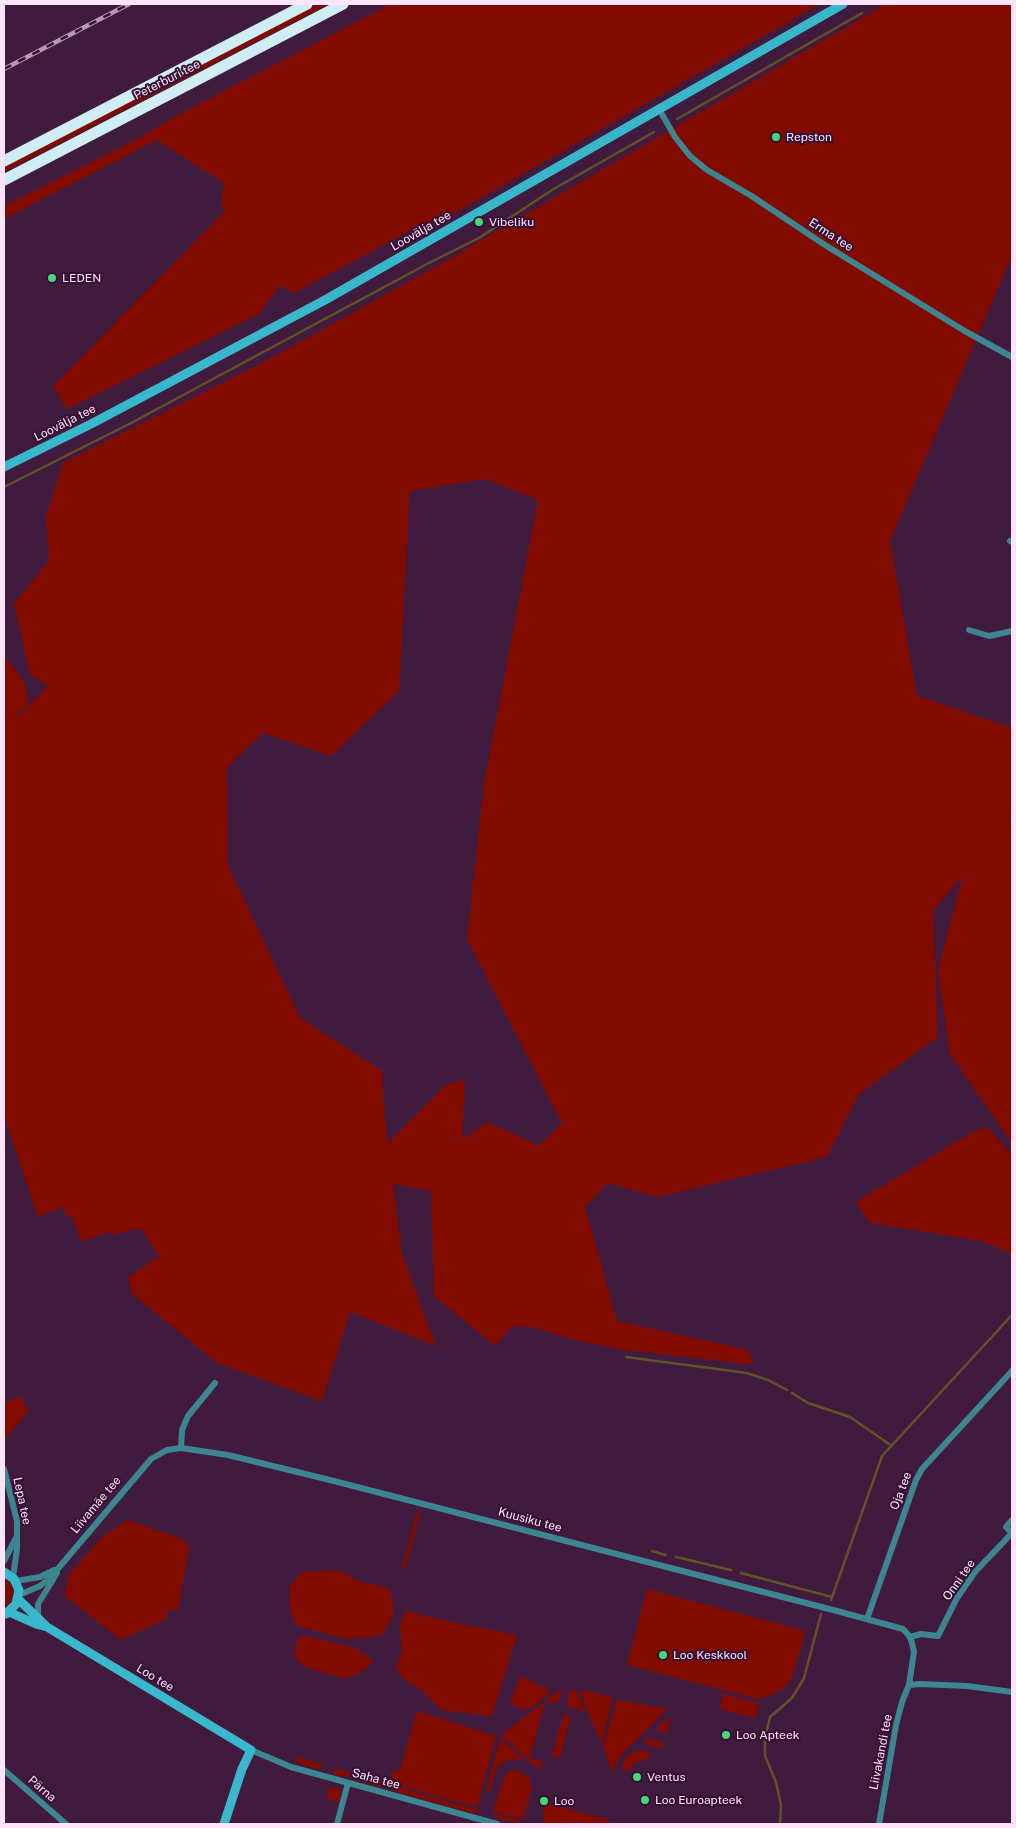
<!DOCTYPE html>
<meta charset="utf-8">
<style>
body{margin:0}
#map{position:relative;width:1016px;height:1828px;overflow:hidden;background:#411b3d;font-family:"Public Sans",sans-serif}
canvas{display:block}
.frame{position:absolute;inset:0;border:5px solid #fde4f9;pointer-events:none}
</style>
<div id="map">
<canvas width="1016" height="1828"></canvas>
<div class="frame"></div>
</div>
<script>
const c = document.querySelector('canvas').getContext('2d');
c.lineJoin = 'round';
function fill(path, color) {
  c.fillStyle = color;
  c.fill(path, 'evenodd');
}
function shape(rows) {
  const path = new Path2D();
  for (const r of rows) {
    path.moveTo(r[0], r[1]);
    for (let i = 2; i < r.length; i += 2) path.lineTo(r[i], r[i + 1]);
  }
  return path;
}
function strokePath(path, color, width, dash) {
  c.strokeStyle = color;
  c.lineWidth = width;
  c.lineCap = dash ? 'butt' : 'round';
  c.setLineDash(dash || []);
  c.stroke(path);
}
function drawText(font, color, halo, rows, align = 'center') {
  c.font = font + ' "Public Sans",sans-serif';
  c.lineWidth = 4;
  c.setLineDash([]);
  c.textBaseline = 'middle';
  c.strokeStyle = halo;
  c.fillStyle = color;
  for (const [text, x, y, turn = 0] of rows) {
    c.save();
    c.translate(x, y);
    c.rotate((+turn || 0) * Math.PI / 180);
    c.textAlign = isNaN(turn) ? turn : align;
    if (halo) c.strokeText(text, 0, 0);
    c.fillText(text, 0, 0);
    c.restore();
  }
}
const green = shape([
 [319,4,329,4,4,172,4,167],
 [391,4,820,4,439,222,417,227,294,293,280,285,259,314,67,409,53,386,225,211,221,202,224,183,157,140,4,219,4,206,137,139,178,115],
 [886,4,1012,4,1012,255,890,541,917,696,1012,728,1012,803,1009,820,1012,822,1012,1143,950,1054,938,970,963,875,933,911,938,1037,859,1094,827,1157,657,1197,608,1183,585,1207,617,1321,748,1350,754,1365,619,1349,575,1340,532,1327,512,1326,495,1346,434,1296,431,1191,393,1184,402,1254,436,1346,350,1312,322,1401,217,1363,131,1293,128,1277,159,1256,141,1228,112,1235,110,1231,82,1242,72,1216,67,1218,63,1207,38,1217,4,1116,4,655,25,683,28,705,15,716,19,716,48,686,30,674,14,604,49,560,46,517,63,463,260,364,437,266],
 [486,479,538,500,484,784,467,939,562,1123,539,1146,488,1122,462,1140,465,1080,447,1084,388,1143,384,1109,382,1071,300,1018,228,866,227,767,263,733,331,756,399,691,410,491],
 [987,1127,1012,1155,1012,1254,982,1241,870,1223,856,1202,973,1132],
 [20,1396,28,1411,4,1441,4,1404],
 [417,1511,420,1514,406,1567,402,1568],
 [127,1520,183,1539,189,1548,178,1610,168,1610,166,1619,121,1640,65,1596,68,1576,100,1539],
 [337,1570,361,1582,387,1587,392,1597,394,1614,381,1636,345,1639,297,1626,291,1615,289,1599,291,1584,303,1572],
 [4,1578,11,1584,13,1592,10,1603,4,1608],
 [647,1589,805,1631,794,1672,788,1683,781,1690,771,1695,757,1699,627,1665],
 [406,1611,455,1623,517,1635,492,1716,441,1710,424,1692,404,1679,396,1668,402,1650,400,1624],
 [301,1635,356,1648,373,1661,364,1670,346,1679,305,1667,295,1658,296,1644],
 [520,1676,551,1691,532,1708,521,1710,510,1702],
 [563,1688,558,1703,545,1702,530,1758,543,1762,541,1768,536,1767,501,1735],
 [570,1689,576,1691,585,1712,567,1706],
 [585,1690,613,1698,601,1744,580,1693],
 [723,1694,760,1704,755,1718,720,1709],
 [617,1700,668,1709,621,1755,612,1772,603,1746],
 [417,1711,496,1736,477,1807,442,1798,390,1782,394,1770,400,1770],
 [565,1714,570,1716,570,1719,560,1757,555,1758,552,1755,563,1716],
 [668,1718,670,1720,667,1733,656,1729],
 [500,1738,525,1761,511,1759,502,1763,496,1770,490,1792,486,1791],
 [646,1738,664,1743,663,1746,659,1748,648,1745,645,1742],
 [643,1750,649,1753,647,1760,635,1762,630,1771,621,1768,626,1757,634,1752],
 [295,1756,324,1765,320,1768,315,1769,298,1763],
 [335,1768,351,1773,350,1775,346,1777,333,1774],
 [518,1770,529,1778,532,1787,523,1819,493,1812,504,1777,509,1771],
 [356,1774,385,1782,384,1785,379,1787,359,1781,356,1778],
 [390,1784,434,1798,482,1811,472,1813,397,1792,390,1789],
 [329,1786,341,1790,339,1803,327,1799],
 [548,1804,602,1818,608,1820,610,1824,544,1824,543,1817,545,1805],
 [494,1814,522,1821,517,1823,497,1819]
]);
const stream = shape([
 [677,119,862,13],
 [4,487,133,422,427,264,479,238,552,190,654,132],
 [626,1357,747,1373,768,1380,787,1390],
 [792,1393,808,1403,850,1417,892,1446],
 [652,1551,666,1555],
 [676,1557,731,1570],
 [741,1573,832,1597],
 [831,1600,882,1456,1012,1315],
 [780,1824,781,1805,776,1782,765,1756,765,1738,770,1717,792,1698,804,1678,821,1614]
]);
const street = shape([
 [659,109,675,137,690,156,707,170,750,195,825,245,963,330,1012,357],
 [1010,541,1012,542],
 [969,630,989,636,1012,631],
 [181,1448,182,1430,188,1416,215,1383],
 [4,1469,17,1521,17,1549,13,1577],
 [4,1561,16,1538],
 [16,1581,40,1577,54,1570],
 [19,1595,40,1586,50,1578,151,1459,167,1450,181,1448,228,1455,334,1481,837,1611,903,1629,910,1637,912,1643,914,1652,909,1685,902,1702,896,1725,879,1824],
 [38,1617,38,1604,57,1573],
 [867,1619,916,1480,922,1469,1012,1371],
 [910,1637,921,1634,938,1636,957,1598,975,1572,1012,1533,1006,1527,1012,1520],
 [909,1685,920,1684,967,1686,1012,1692],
 [251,1750,291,1767,497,1824],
 [4,1770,66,1824],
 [337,1824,348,1783]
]);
const secondary = shape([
 [4,467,91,424,325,300,843,4],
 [4,1572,14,1579,19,1590,16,1604,6,1614],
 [18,1599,47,1627],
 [9,1612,36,1624,47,1627,251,1750,242,1769,224,1824]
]);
const highway = shape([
 [4,161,307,4],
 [4,180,343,4]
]);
const rail = shape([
 [4,69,129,4]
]);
const markers = [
 [776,137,5,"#47d779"],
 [479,222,5,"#47d779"],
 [52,278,5,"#47d779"],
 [663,1655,5,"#47d779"],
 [726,1735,5,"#47d779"],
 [637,1777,5,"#47d779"],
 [645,1800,5,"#47d779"],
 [544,1801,5,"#47d779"]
];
const streetNames = [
 ["Peterburi tee",167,80,-27],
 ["Loovälja tee",421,231,-30],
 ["Erma tee",831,235,33],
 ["Loovälja tee",65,423,-27],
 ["Oja tee",901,1491,-69],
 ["Lepa tee",22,1501,78],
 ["Liivamäe tee",96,1505,-50],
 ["Kuusiku tee",530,1520,15],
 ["Onni tee",959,1580,-55],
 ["Loo tee",155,1678,31],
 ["Liivakandi tee",881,1752,-79],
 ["Saha tee",376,1779,15],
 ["Pärna",42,1789,41]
];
const poiNames = [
 ["Repston",786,137],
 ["Vibeliku",489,222],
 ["LEDEN",62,278],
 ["Loo Keskkool",673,1655],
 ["Loo Apteek",736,1735],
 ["Ventus",647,1777],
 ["Loo Euroapteek",655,1800],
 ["Loo",554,1801]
];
fill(green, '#820b00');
strokePath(stream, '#625327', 2.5);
strokePath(street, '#3e8592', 6);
strokePath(secondary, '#39b8cd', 9);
strokePath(highway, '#cfedf3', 11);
strokePath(rail, '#b799b3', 4.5);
strokePath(rail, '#361133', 2.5, [8]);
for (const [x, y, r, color] of markers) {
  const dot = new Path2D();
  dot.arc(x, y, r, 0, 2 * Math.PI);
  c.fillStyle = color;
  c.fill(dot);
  strokePath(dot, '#361133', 2);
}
drawText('12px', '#fde4f9', '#361133', streetNames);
drawText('12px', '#fde4f9', '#361133', poiNames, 'left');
</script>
